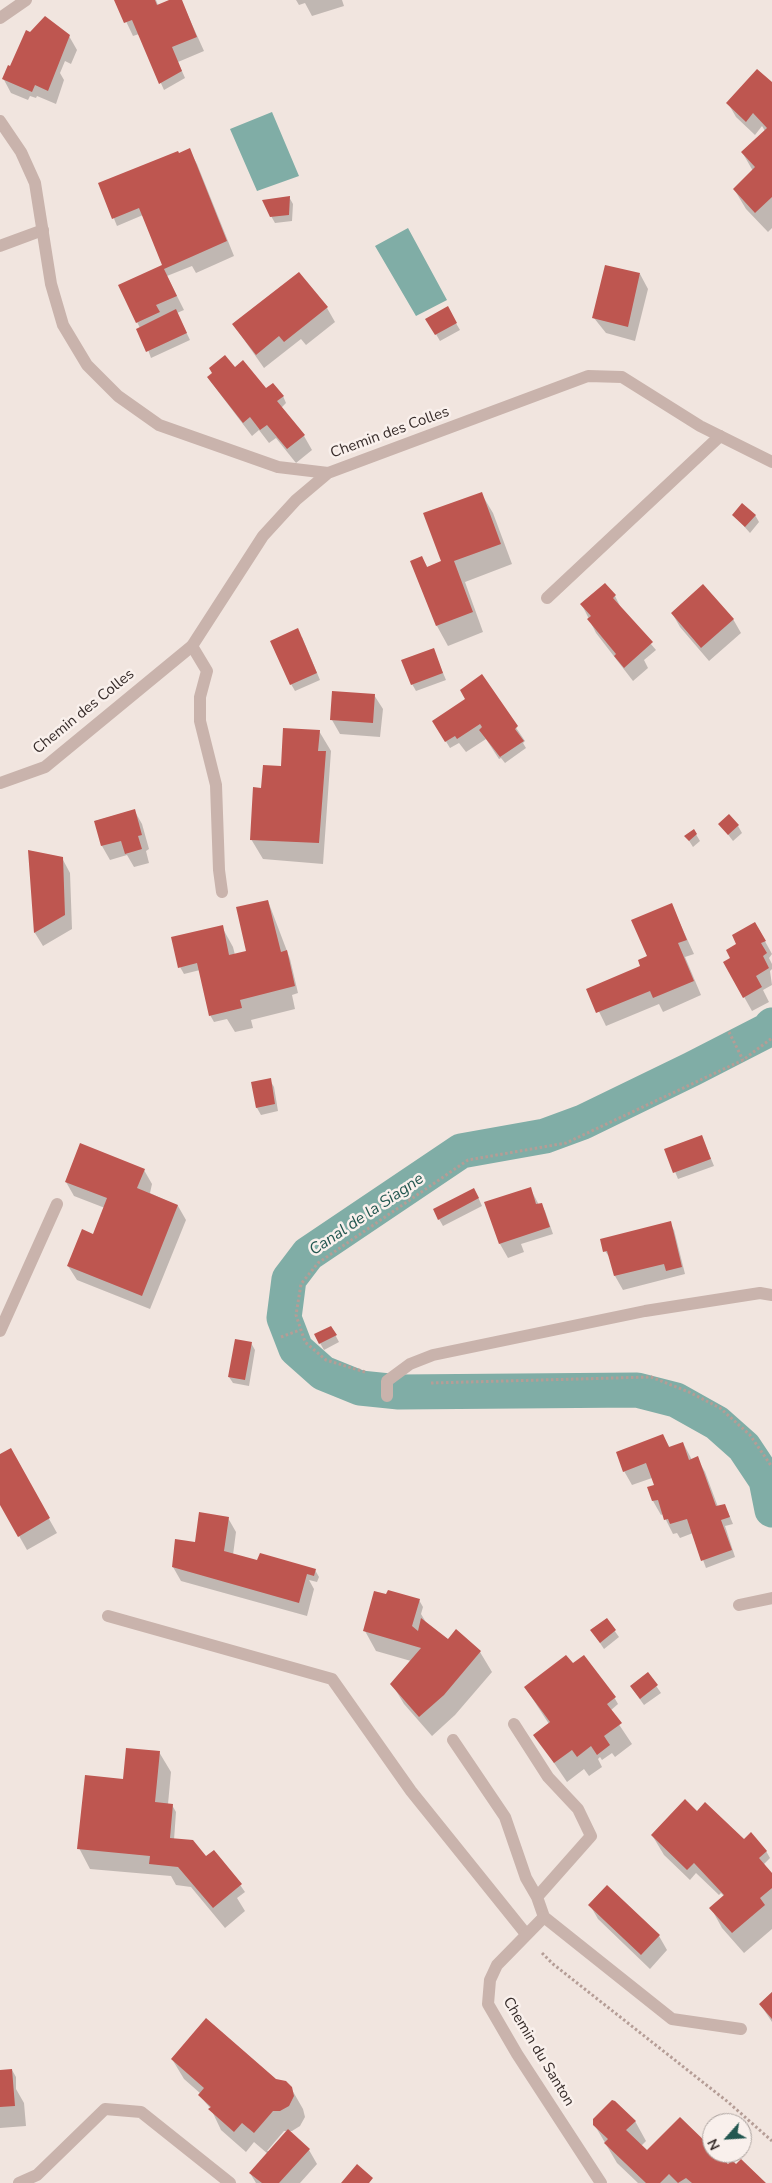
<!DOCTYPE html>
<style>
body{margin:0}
#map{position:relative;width:772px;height:2183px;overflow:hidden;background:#f1e5df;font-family:"Nunito Sans",sans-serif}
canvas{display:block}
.north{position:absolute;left:702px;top:2113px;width:50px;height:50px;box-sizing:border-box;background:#f9f0ec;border:1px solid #aba29e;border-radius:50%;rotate:244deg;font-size:14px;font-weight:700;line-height:20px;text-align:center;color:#372c2a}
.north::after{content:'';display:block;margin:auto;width:18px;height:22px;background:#225750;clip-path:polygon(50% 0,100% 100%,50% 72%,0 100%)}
</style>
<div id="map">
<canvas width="772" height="2183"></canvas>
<div class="north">N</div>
</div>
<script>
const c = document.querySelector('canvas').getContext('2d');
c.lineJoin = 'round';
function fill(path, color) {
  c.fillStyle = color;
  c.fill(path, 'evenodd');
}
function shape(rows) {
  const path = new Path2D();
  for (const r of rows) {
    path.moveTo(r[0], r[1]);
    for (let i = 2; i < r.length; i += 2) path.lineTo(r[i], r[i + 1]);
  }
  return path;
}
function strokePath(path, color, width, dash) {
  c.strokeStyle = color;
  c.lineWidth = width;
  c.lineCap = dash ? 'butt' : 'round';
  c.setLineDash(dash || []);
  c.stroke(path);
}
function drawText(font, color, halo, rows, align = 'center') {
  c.font = font + ' "Nunito Sans",sans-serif';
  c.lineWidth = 5;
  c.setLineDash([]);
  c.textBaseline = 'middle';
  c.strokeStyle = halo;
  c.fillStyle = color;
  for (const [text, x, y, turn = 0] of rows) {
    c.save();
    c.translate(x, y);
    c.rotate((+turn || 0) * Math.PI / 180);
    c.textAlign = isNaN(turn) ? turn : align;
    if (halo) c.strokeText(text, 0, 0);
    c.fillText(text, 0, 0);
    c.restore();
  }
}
const water = shape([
 [272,112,299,176,257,191,230,129],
 [408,228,447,300,416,316,375,246]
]);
const shadow = shape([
 [116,0,156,0,158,5,172,0,181,0,204,51,178,62,185,78,164,90,139,34,133,36],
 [296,0,342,0,344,6,312,16,305,3,299,5],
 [69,36,77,50,71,64,65,61,60,73,64,80,56,104,37,96,36,98,30,96,28,100,11,93,3,78,11,67],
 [772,84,772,228,768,232,746,209,734,189,753,171,742,152,765,131,762,126,755,135,736,117,728,103],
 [189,150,197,164,234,256,196,273,192,266,167,276,184,310,177,313,190,340,151,358,140,328,123,294,164,265,143,215,117,226,100,184],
 [289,197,293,204,292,221,275,223,271,216],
 [299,273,327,308,335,322,306,345,301,339,264,368,233,324],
 [640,274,648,289,635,341,606,333,594,318],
 [447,308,460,330,440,341,427,319],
 [234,369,266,390,283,396,286,403,281,408,304,436,312,450,296,463,276,438,269,443,259,430,252,436,208,378],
 [481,493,493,513,512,564,465,582,483,632,448,646,437,626,412,561,422,558,428,568,440,563],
 [734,515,755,515,759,522,750,533],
 [615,596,622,610,656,650,644,660,648,668,633,681,596,633,582,605],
 [672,613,733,619,741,633,709,661,680,627],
 [302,637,320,680,295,691,291,684],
 [433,649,446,680,416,691,412,684],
 [481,676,525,741,523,743,526,748,505,763,501,758,499,759,486,739,466,752,459,743,450,748,434,722,467,699],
 [334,692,374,695,383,709,380,737,340,734,332,720],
 [319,731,331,751,323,864,263,859,251,839,260,789],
 [134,810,142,824,149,849,146,851,149,863,134,867,127,855,110,860,102,846,95,821],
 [720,824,738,826,742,833,733,841],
 [694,831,700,841,693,847,686,836],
 [30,851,62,858,70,873,72,929,43,946,35,933],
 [268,901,290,959,298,993,292,995,295,1009,251,1020,253,1028,235,1032,227,1019,214,1022,210,1015,200,970,184,974,180,967,222,927,233,947,235,955,248,952],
 [671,904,694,954,685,957,701,995,663,1012,659,1004,606,1026,588,989,642,967],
 [755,923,772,954,769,958,772,964,772,969,770,971,772,985,763,990,769,1002,752,1011,725,963,731,959,738,944],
 [270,1080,274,1087,278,1111,261,1115,257,1108,252,1083],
 [702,1137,714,1166,678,1179,666,1150],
 [144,1170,152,1184,150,1193,178,1206,186,1220,150,1309,77,1280,68,1266,94,1235,105,1208,74,1196,66,1182],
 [530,1188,539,1205,541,1204,545,1211,553,1234,521,1244,524,1252,508,1258,500,1244,486,1203],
 [478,1197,482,1206,443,1226,439,1219],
 [670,1223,674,1230,685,1274,623,1290,615,1276,610,1258,605,1251],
 [331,1327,339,1342,324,1350,320,1343],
 [251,1343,255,1350,249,1386,233,1383,229,1377],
 [663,1436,670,1448,683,1443,692,1460,697,1458,705,1472,718,1507,728,1512,733,1524,725,1526,735,1557,706,1568,693,1533,680,1538,677,1533,673,1534,663,1514,661,1515,653,1501,655,1485,652,1478,632,1485,624,1471],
 [10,1450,57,1533,27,1550,0,1502,0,1456],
 [228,1518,236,1532,233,1555,258,1562,315,1570,319,1577,317,1582,309,1580,314,1589,307,1616,181,1581,173,1567,196,1543],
 [419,1600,423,1607,421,1614,427,1624,448,1641,480,1652,492,1672,455,1715,432,1736,404,1704,392,1684,411,1661,376,1651,365,1631],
 [606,1619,619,1637,604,1649,592,1631],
 [577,1670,614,1697,618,1704,610,1711,632,1744,615,1757,612,1753,602,1760,600,1757,598,1759,602,1767,589,1776,584,1769,567,1782,535,1735,549,1724,525,1687],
 [648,1674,661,1693,644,1705,631,1687],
 [159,1752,171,1772,168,1804,172,1805,176,1812,174,1840,229,1869,245,1892,237,1898,245,1911,225,1928,191,1887,176,1885,171,1876,90,1869,79,1848,124,1780],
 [701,1816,766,1851,770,1858,763,1865,772,1875,772,1929,744,1953,722,1928,711,1908,724,1896,721,1893,719,1895,696,1873,690,1880,664,1855,652,1835],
 [607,1887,659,1936,667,1950,650,1969,598,1919,590,1905],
 [772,1992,772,2022,760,2004],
 [172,2059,275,2080,291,2088,303,2109,305,2117,300,2126,292,2131,284,2131,267,2151,309,2150,317,2164,300,2183,256,2183,250,2173,268,2154,254,2142,246,2152,221,2130,211,2109,199,2095,201,2094,184,2079],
 [12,2070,16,2077,16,2089,24,2103,26,2126,0,2128,0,2071],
 [635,2121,646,2141,641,2146,647,2152,712,2150,712,2153,715,2153,728,2166,764,2183,638,2183,617,2163,594,2124]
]);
const canal = shape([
 [772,1025,768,1030,692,1069,583,1122,545,1136,461,1151,308,1254,289,1279,284,1318,296,1349,323,1373,360,1388,399,1392,637,1390,676,1400,717,1423,744,1447,766,1480,772,1510]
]);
const building = shape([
 [114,0,155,0,157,5,169,0,182,0,197,37,172,47,182,71,159,84,132,20,124,23],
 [45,16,70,35,48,91,35,85,32,92,2,79,8,65,10,66,26,30,30,32],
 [757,69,772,82,772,197,755,213,733,189,755,167,741,152,767,128,753,113,746,122,726,103],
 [190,148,227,241,164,269,177,296,156,305,160,312,136,323,118,285,162,265,139,208,112,219,98,183,178,151,179,153],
 [290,196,289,215,270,217,262,200],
 [605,265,640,273,628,327,592,318],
 [299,272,328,307,284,342,279,336,256,355,232,324],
 [448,306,457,323,435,335,425,319],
 [176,309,187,333,146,352,136,329],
 [225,355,235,367,243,360,266,388,273,383,284,396,277,401,305,435,287,449,267,425,260,430,250,417,243,423,207,377,212,373,209,368],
 [482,492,501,544,454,561,473,612,436,626,410,561,422,556,427,567,441,561,423,513],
 [742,503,756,515,745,527,732,515],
 [605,583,616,595,613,598,653,642,624,668,614,656,616,654,587,619,591,616,580,604],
 [703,584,734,619,701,648,671,613],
 [298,628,317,673,290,685,270,641],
 [434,648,443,673,411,685,401,660],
 [482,674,518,726,515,729,524,741,500,757,479,730,482,727,480,724,457,739,455,736,445,742,432,721,465,699,460,690],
 [332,691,375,694,373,723,330,720],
 [283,728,320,730,318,751,326,751,319,843,250,840,253,787,261,788,263,765,281,766],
 [135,809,142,835,138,836,142,849,125,854,121,841,101,846,94,821],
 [729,814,739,825,728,835,718,824],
 [694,829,697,834,689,841,684,836],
 [28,850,63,857,65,915,34,933],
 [268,900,281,952,287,950,295,986,240,1000,242,1008,209,1016,197,963,178,968,171,937,223,925,229,955,246,951,236,907],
 [672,903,687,940,678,943,694,981,653,998,650,991,596,1013,586,989,640,966,638,960,647,956,631,920],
 [755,922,766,941,761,943,767,953,763,956,769,968,756,976,762,987,743,998,723,962,730,958,726,950,736,944,732,935],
 [271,1078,275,1104,256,1108,251,1082],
 [702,1135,711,1159,673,1173,664,1149],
 [80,1143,145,1169,137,1188,178,1205,142,1296,67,1266,82,1229,93,1234,107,1198,65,1182],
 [531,1187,536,1204,542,1203,550,1227,499,1244,484,1202],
 [474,1188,479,1198,438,1220,433,1209],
 [671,1221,682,1267,666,1271,664,1264,614,1276,607,1251,603,1252,600,1239],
 [331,1326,337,1335,319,1344,314,1334],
 [235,1339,252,1342,245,1380,228,1377],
 [663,1434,669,1447,683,1442,689,1460,698,1456,716,1506,725,1504,730,1517,721,1520,732,1550,701,1561,687,1519,670,1524,668,1519,664,1520,658,1500,652,1501,647,1487,654,1485,646,1463,623,1472,616,1452],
 [11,1448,50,1518,18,1537,0,1505,0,1454],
 [199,1512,229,1517,224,1551,257,1560,260,1553,316,1569,314,1576,307,1574,299,1603,172,1567,175,1539,195,1542],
 [388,1590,420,1599,412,1626,418,1631,421,1618,448,1639,456,1629,481,1651,444,1695,419,1717,390,1684,421,1648,363,1631,374,1591,386,1594],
 [607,1618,616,1630,600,1643,590,1630],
 [566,1655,573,1663,584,1655,616,1697,607,1704,622,1723,604,1736,610,1745,597,1755,591,1746,577,1757,572,1750,554,1763,533,1735,550,1722,524,1687],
 [648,1672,658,1685,640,1699,630,1686],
 [126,1748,160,1751,155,1802,173,1804,170,1838,193,1840,206,1856,214,1850,242,1884,213,1908,178,1867,149,1864,150,1856,77,1849,85,1775,123,1779],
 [685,1799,697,1811,705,1802,744,1839,751,1832,767,1851,759,1858,772,1873,772,1888,760,1898,765,1905,732,1933,709,1908,724,1895,694,1863,687,1870,651,1835],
 [607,1885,660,1935,641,1955,588,1905],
 [772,1992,772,2019,759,2004],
 [206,2018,276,2079,286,2081,292,2087,294,2096,289,2106,280,2111,273,2111,254,2133,242,2123,234,2132,208,2109,211,2107,198,2095,204,2088,171,2059],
 [12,2069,15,2106,0,2107,0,2070],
 [612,2100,615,2101,636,2121,626,2130,647,2150,680,2117,712,2148,712,2153,717,2153,728,2164,732,2160,736,2164,741,2159,766,2183,692,2183,686,2178,678,2183,669,2174,660,2183,646,2183,604,2143,608,2139,593,2125,593,2119],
 [288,2129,310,2149,279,2183,262,2183,249,2173],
 [357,2164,373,2178,369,2183,341,2183]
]);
const path = shape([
 [729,1032,743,1060],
 [281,1337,300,1330],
 [365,1372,326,1360,305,1342,296,1315,301,1284,318,1263,468,1160,566,1143,743,1060,772,1038],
 [431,1383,651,1377,689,1392,720,1408,750,1435,772,1467],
 [542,1953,553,1964,728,2102,772,2141]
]);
const lane = shape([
 [0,18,26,0],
 [0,246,43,230],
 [547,598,720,436],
 [192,646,207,671,200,697,200,721,216,785,219,870,222,892],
 [0,1331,57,1204],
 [387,1396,387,1381,410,1364,433,1355,645,1311,760,1293,772,1295],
 [739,1605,772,1598],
 [108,1616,332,1679,411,1791,526,1934],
 [514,1724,548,1777,578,1809,591,1836,537,1897],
 [453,1740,505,1817,526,1878,537,1897,544,1917,672,2019,741,2029]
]);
const street = shape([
 [0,121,21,152,35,183,51,284,63,325,87,365,118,396,159,425,278,467,328,473],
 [0,783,45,767,192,646,263,536,296,500,328,473,588,376,622,377,700,426,772,462],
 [544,1917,497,1965,490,1980,488,2004,517,2054,601,2183],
 [19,2183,37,2175,105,2109,141,2112,230,2183]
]);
const streetNames = [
 ["Chemin des Colles",390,433,-20],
 ["Chemin des Colles",84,712,-39],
 ["Chemin du Santon",538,2052,59]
];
const waterNames = [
 ["Canal de la Siagne",367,1215,-34]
];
fill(water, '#80ada6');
fill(shadow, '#0003');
strokePath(canal, '#80ada6', 35);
fill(building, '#be5650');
strokePath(path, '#b59d96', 3, [2.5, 2.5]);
strokePath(lane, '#c9b3ac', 12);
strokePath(street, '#c9b3ac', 12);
drawText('15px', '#372c2a', '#f9f0ec', streetNames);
drawText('italic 16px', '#225750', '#f9f0ec', waterNames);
</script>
